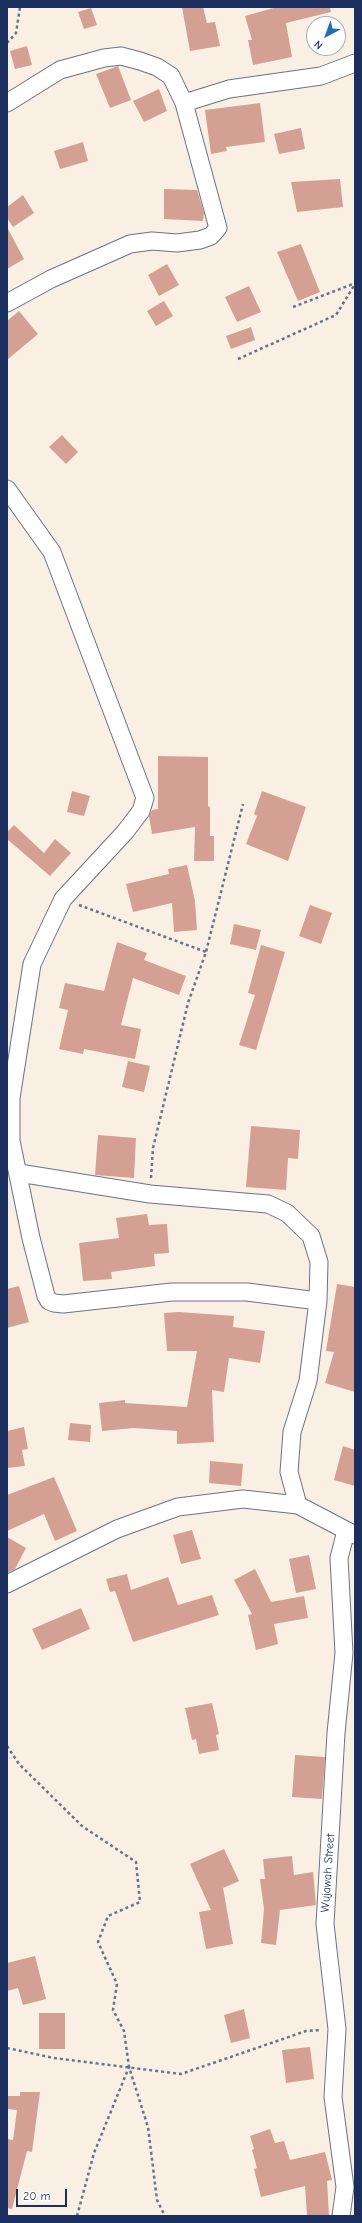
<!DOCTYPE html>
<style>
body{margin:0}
#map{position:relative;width:362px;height:2223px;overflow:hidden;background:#faefe3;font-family:"Comic Neue",sans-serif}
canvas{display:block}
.frame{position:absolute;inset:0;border:8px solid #1b2f5e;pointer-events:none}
.north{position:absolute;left:306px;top:16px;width:40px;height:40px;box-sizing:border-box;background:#fff;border:1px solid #a4acbf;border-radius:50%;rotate:221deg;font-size:11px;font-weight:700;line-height:16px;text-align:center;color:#1b2f5e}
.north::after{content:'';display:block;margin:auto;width:14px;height:18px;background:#1f6fb2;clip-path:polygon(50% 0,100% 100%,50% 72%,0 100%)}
.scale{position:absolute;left:16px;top:2189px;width:51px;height:18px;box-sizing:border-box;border:2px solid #1b2f5e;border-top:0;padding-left:5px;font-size:12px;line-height:14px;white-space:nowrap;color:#1b2f5e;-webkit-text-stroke:3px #fff;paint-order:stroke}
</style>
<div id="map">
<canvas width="362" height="2223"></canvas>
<div class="frame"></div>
<div class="north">N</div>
<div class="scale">20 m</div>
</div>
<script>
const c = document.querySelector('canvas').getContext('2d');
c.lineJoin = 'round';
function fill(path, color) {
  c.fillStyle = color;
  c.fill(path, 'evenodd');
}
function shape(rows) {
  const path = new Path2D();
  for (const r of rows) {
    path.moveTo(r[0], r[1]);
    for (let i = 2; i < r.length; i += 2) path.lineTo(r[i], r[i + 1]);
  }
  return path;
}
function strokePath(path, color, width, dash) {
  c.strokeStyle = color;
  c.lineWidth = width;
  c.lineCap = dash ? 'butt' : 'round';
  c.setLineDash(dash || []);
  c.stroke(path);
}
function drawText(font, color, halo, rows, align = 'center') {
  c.font = font + ' "Comic Neue",sans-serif';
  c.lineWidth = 3;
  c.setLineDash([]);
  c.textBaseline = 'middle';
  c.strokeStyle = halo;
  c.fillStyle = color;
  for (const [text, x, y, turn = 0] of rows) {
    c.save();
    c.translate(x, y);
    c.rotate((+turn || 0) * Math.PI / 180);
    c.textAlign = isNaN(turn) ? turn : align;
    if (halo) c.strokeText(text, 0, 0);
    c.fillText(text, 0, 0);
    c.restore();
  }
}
const building = shape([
 [182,7,203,7,207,23,215,22,220,46,190,51],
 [277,7,330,7,331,12,286,23,292,57,253,65,248,40,252,40,245,16],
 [91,8,97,25,84,29,78,12],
 [27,46,32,65,15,69,10,51],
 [118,66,131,100,110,108,96,74],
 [159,89,167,111,144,122,133,101],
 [260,103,265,142,226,147,227,151,211,154,205,110],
 [301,128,305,149,279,154,274,134],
 [83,142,88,161,60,169,54,151],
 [340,179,343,207,297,212,291,182],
 [164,189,197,190,204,213,203,221,164,219],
 [23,195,34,213,13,227,7,218,7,207],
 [7,227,24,259,7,269],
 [301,244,320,292,298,301,277,252],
 [167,264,179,285,159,296,148,275],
 [249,286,261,312,237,322,225,297],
 [164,301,173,316,156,326,147,311],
 [19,311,38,334,7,360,7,321],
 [251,327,255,340,231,349,226,336],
 [62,435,78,452,66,464,49,447],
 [158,756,208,757,208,806,210,807,210,836,214,836,214,861,194,861,195,827,152,834,149,816,152,810,158,809],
 [72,791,90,796,84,816,67,812],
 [262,791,306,807,288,861,246,844,257,816,254,814],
 [14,825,44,853,55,839,71,853,50,876,7,839,7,832],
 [187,865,195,901,197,930,174,932,172,903,133,912,126,884,169,874,168,869],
 [310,905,332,913,321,944,299,936],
 [234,924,261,930,256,950,230,944],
 [117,942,147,953,144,960,186,976,179,995,133,978,121,1025,141,1029,135,1059,84,1049,83,1054,59,1049,68,1010,59,1008,65,983,104,991],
 [261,945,285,952,256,1050,239,1045,255,995,248,993],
 [128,1061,150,1066,144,1092,122,1087],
 [251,1126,300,1130,298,1159,288,1158,286,1190,246,1187],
 [98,1135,136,1138,134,1178,95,1175],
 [147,1214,149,1225,167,1224,169,1253,154,1254,155,1266,111,1272,112,1279,83,1281,79,1243,119,1238,116,1218],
 [337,1284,355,1287,355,1392,325,1383,334,1352,326,1351],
 [19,1286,29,1322,7,1328,7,1289],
 [179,1312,234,1316,233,1327,265,1331,260,1363,229,1358,224,1392,212,1390,214,1442,177,1444,177,1431,134,1428,102,1431,99,1403,125,1400,125,1403,187,1407,197,1351,167,1351,164,1313],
 [70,1423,91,1425,90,1442,68,1440],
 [24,1427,28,1449,22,1450,25,1466,7,1468,7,1431],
 [343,1446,355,1450,355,1486,334,1480],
 [210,1461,243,1464,241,1486,209,1483],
 [54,1477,77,1531,55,1541,44,1514,7,1531,7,1495],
 [192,1530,201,1559,181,1564,173,1535],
 [7,1537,26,1548,15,1569,7,1573],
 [309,1555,316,1589,296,1593,289,1559],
 [255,1569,271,1602,304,1596,308,1618,274,1624,278,1644,256,1650,248,1615,252,1614,234,1580],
 [127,1574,131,1590,168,1577,178,1605,212,1595,219,1615,133,1642,115,1591,110,1592,106,1579],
 [81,1608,90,1629,42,1650,32,1629],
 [212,1703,219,1734,216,1735,219,1750,199,1754,196,1739,192,1740,185,1708],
 [295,1755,325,1757,322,1799,292,1797],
 [224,1849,239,1881,223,1888,233,1944,206,1949,199,1912,211,1910,190,1864],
 [292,1856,294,1875,313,1872,316,1905,280,1910,276,1945,261,1943,264,1909,260,1879,265,1879,263,1859],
 [35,1956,46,1999,23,2005,18,1988,7,1991,7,1963],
 [244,2009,250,2038,231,2043,224,2015],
 [39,2013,65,2013,65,2049,39,2049],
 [310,2047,314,2079,286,2083,282,2050],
 [20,2092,40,2092,32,2152,27,2151,12,2209,7,2208,7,2139,13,2140,17,2110,7,2109,7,2096,20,2096],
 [270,2129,275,2143,284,2141,290,2160,325,2152,332,2180,327,2181,329,2215,307,2216,305,2186,261,2197,254,2169,257,2168,252,2150,254,2149,250,2136]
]);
const path = shape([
 [7,43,16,33,20,7],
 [293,307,353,284],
 [238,359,336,315,355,284],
 [79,905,206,952],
 [151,1178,153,1148,188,1003,206,952,243,804],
 [7,1746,19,1764,82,1826,136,1862,140,1902,108,1916,98,1942,117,1984,113,2010,124,2031,129,2067],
 [7,2048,54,2058,181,2074,306,2031,321,2030],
 [77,2216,94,2153,129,2067,148,2127,157,2200,165,2216]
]);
const minor = shape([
 [7,103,60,70,104,58,121,56,140,61,157,67,171,76,184,103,218,228,211,236,200,240,177,243,152,241,130,244,51,279,7,303],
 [184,103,229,89,321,76,355,63],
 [7,489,52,552,145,798,141,811,125,832,63,899,32,964,11,1098,11,1141,31,1238,46,1296,49,1301,54,1303,63,1304,172,1292,247,1292,318,1301],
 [19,1173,150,1194,268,1204,287,1213,311,1236,319,1262,318,1301,308,1381,292,1432,289,1472,298,1505],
 [7,1584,117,1529,178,1507,243,1499,298,1505,355,1535],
 [341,2216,345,2187,333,2097,337,2029,325,1924,336,1733,344,1653,339,1558,346,1531]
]);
const streetNames = [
 ["Wujawah Street",328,1873,-86]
];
fill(building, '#d5a094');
strokePath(minor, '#69728d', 19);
strokePath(path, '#69728d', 2.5, [3, 3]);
strokePath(minor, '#fff', 17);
drawText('12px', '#1b2f5e', '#fff', streetNames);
</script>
